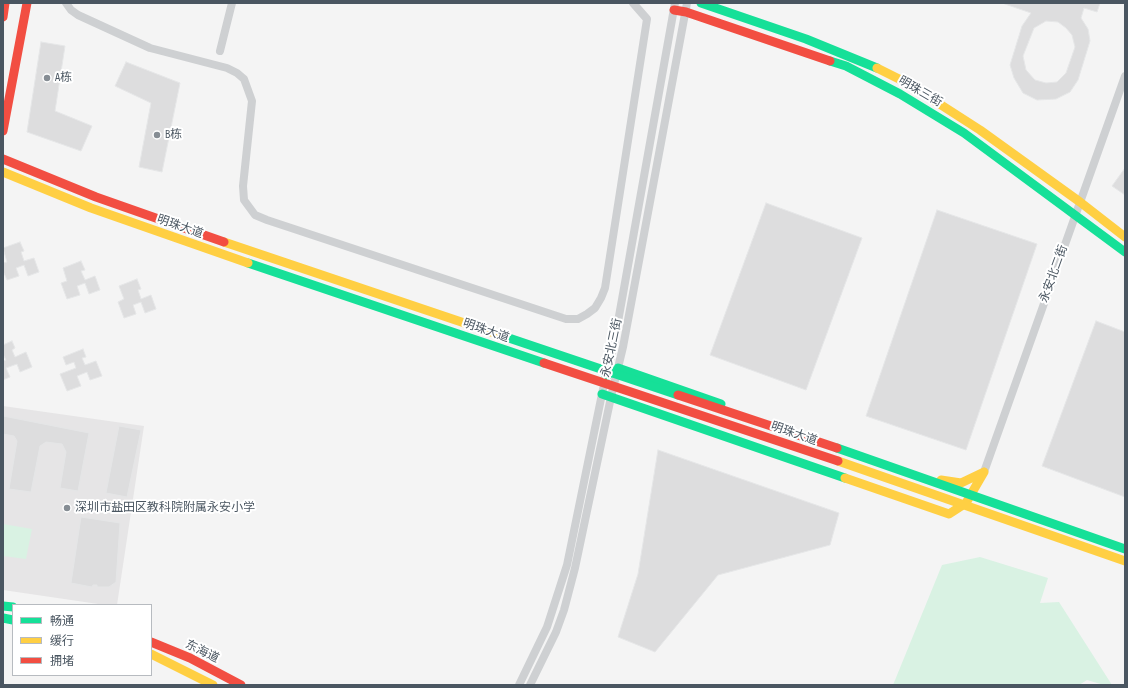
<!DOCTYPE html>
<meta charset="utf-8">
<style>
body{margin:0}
#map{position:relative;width:1128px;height:688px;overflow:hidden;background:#f4f4f4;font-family:"Sofia Sans Condensed","Noto Sans SC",sans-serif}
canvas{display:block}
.frame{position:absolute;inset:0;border:4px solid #4a5661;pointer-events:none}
.legend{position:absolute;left:12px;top:604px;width:140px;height:72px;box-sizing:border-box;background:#fff;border:1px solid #b7bbc0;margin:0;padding:5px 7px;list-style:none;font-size:12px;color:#4a5661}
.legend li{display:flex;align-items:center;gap:8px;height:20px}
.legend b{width:20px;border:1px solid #b7bbc0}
</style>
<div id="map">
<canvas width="1128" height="688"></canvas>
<div class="frame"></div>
<ul class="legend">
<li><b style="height:5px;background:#16e098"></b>畅通</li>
<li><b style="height:5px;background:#ffcf43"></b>缓行</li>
<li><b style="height:5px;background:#f24e42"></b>拥堵</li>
</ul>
</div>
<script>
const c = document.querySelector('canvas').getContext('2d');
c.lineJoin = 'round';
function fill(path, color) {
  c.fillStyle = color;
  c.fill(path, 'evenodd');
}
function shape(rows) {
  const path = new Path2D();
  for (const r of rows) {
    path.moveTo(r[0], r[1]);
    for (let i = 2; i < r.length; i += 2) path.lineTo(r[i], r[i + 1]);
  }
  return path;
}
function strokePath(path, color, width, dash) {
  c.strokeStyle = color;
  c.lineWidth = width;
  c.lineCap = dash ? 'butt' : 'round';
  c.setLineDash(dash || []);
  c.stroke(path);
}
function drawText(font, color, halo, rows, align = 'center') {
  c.font = font + ' "Sofia Sans Condensed","Noto Sans SC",sans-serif';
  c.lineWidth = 4;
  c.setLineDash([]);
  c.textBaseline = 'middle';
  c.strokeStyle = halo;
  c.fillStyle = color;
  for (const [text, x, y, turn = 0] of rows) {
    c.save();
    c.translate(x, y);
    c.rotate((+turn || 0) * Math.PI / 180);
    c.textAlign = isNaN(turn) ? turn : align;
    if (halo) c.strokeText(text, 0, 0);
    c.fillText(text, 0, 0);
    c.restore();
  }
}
const education = shape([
 [3,406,144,426,117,605,105,605,3,590]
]);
const green = shape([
 [3,524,32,529,26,559,3,556],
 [980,557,1048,578,1040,603,1059,602,1112,685,1104,685,1087,680,1079,685,893,685,942,565]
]);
const building = shape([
 [1002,3,1100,3,1097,12,1084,8,1081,18,1088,29,1090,41,1078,80,1070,92,1056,99,1037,100,1023,93,1014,78,1010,65,1022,26,1031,13,1002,3],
 [1046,21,1058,22,1066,28,1072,35,1075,47,1066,73,1057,82,1046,83,1035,80,1026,70,1023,56,1034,28,1046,21],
 [41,42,65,46,55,111,92,126,81,151,27,132,41,42],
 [126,62,180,83,162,172,139,167,151,103,115,86,126,62],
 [1125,168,1125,195,1112,186,1125,168],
 [766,203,862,238,806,390,710,355,766,203],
 [937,210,1037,244,966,450,866,416,937,210],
 [20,242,24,251,21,252,24,261,34,258,39,272,28,276,24,265,16,268,19,276,7,280,3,271,3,263,7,262,3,248,20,242],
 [81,261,85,270,81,271,85,280,95,276,100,290,89,294,85,283,77,286,80,295,67,299,61,283,67,281,63,268,81,261],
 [137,279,141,289,138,290,141,299,151,295,156,309,145,313,141,302,133,305,136,314,124,318,118,302,124,299,119,286,137,279],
 [1096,321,1125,332,1125,497,1042,466,1096,321],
 [12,341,15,348,12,350,15,357,26,352,32,367,20,372,17,364,6,368,10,377,3,380,3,361,6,360,3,354,3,345,12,341],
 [83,349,86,357,82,358,85,365,96,361,102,376,90,380,87,372,77,376,81,386,67,391,60,374,76,368,74,362,66,365,63,357,83,349],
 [3,416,89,433,78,491,60,488,66,452,62,444,46,442,40,446,31,492,9,489,17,441,14,436,3,434,3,416],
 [119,426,141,430,127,497,106,493,119,426],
 [658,450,839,513,830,545,718,575,655,652,618,637,638,574,658,450],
 [81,517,120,523,116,582,109,587,97,587,97,585,93,585,92,587,71,583,81,517]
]);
const street = shape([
 [66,3,71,10,78,15,150,48,227,68,237,73,244,79,252,101,243,186,244,200,255,215,267,220,566,319,578,319,587,314,595,308,601,298,605,288,647,19,633,3],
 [220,51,232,3],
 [606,376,614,344,675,3],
 [984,472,1125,76],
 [519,685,547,627,567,565,603,389],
 [530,685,556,632,564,610,575,568,611,397,623,347,687,3]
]);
const fast = shape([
 [701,3,806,39,877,68],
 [830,61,846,66,900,94,964,133,1125,252],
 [606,376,618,368,721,404],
 [602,394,845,478],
 [3,606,13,607],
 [3,618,13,620]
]);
const slow = shape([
 [877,68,907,83,980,130,1080,202,1125,237],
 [845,478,949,514,966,503,984,472],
 [941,480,961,483,984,472],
 [151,654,213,685]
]);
const jam = shape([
 [674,10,686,12,830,61],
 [3,17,5,3],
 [3,131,27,3],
 [151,642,190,658,241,685]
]);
const fastBridge = shape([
 [248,263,544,363],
 [497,334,678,395],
 [837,448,1125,549]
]);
const slowBridge = shape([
 [3,172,91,208,248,263],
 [224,242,497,334],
 [838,461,1125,561]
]);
const jamBridge = shape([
 [3,159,96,197,224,242],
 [544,363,838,461],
 [678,395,837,448]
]);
const markers = [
 [47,78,4,"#868d94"],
 [157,135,4,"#868d94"],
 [67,508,4,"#868d94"]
];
const poiNames = [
 ["A栋",55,78],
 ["B栋",165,135],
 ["深圳市盐田区教科院附属永安小学",75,508]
];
const streetNames = [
 ["明珠三街",920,92,30],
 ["明珠大道",180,227,19],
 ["永安北二街",1054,274,-70],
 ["明珠大道",486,331,19],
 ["永安北三街",612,348,-78],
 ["明珠大道",794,434,19],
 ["东海道",202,652,26]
];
fill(education, '#e6e5e6');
fill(green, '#d9f2e3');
fill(building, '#ddddde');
strokePath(building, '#e5e6e7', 1);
strokePath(street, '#ced0d2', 8);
strokePath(fast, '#16e098', 9);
strokePath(slow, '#ffcf43', 9);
strokePath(jam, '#f24e42', 9);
strokePath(fastBridge, '#16e098', 9);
strokePath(slowBridge, '#ffcf43', 9);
strokePath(jamBridge, '#f24e42', 9);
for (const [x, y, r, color] of markers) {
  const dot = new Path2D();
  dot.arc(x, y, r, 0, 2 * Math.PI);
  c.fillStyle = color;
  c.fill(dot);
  strokePath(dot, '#fff', 1.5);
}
drawText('12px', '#4a5661', '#fff', poiNames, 'left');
drawText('12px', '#4a5661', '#fff', streetNames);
</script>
